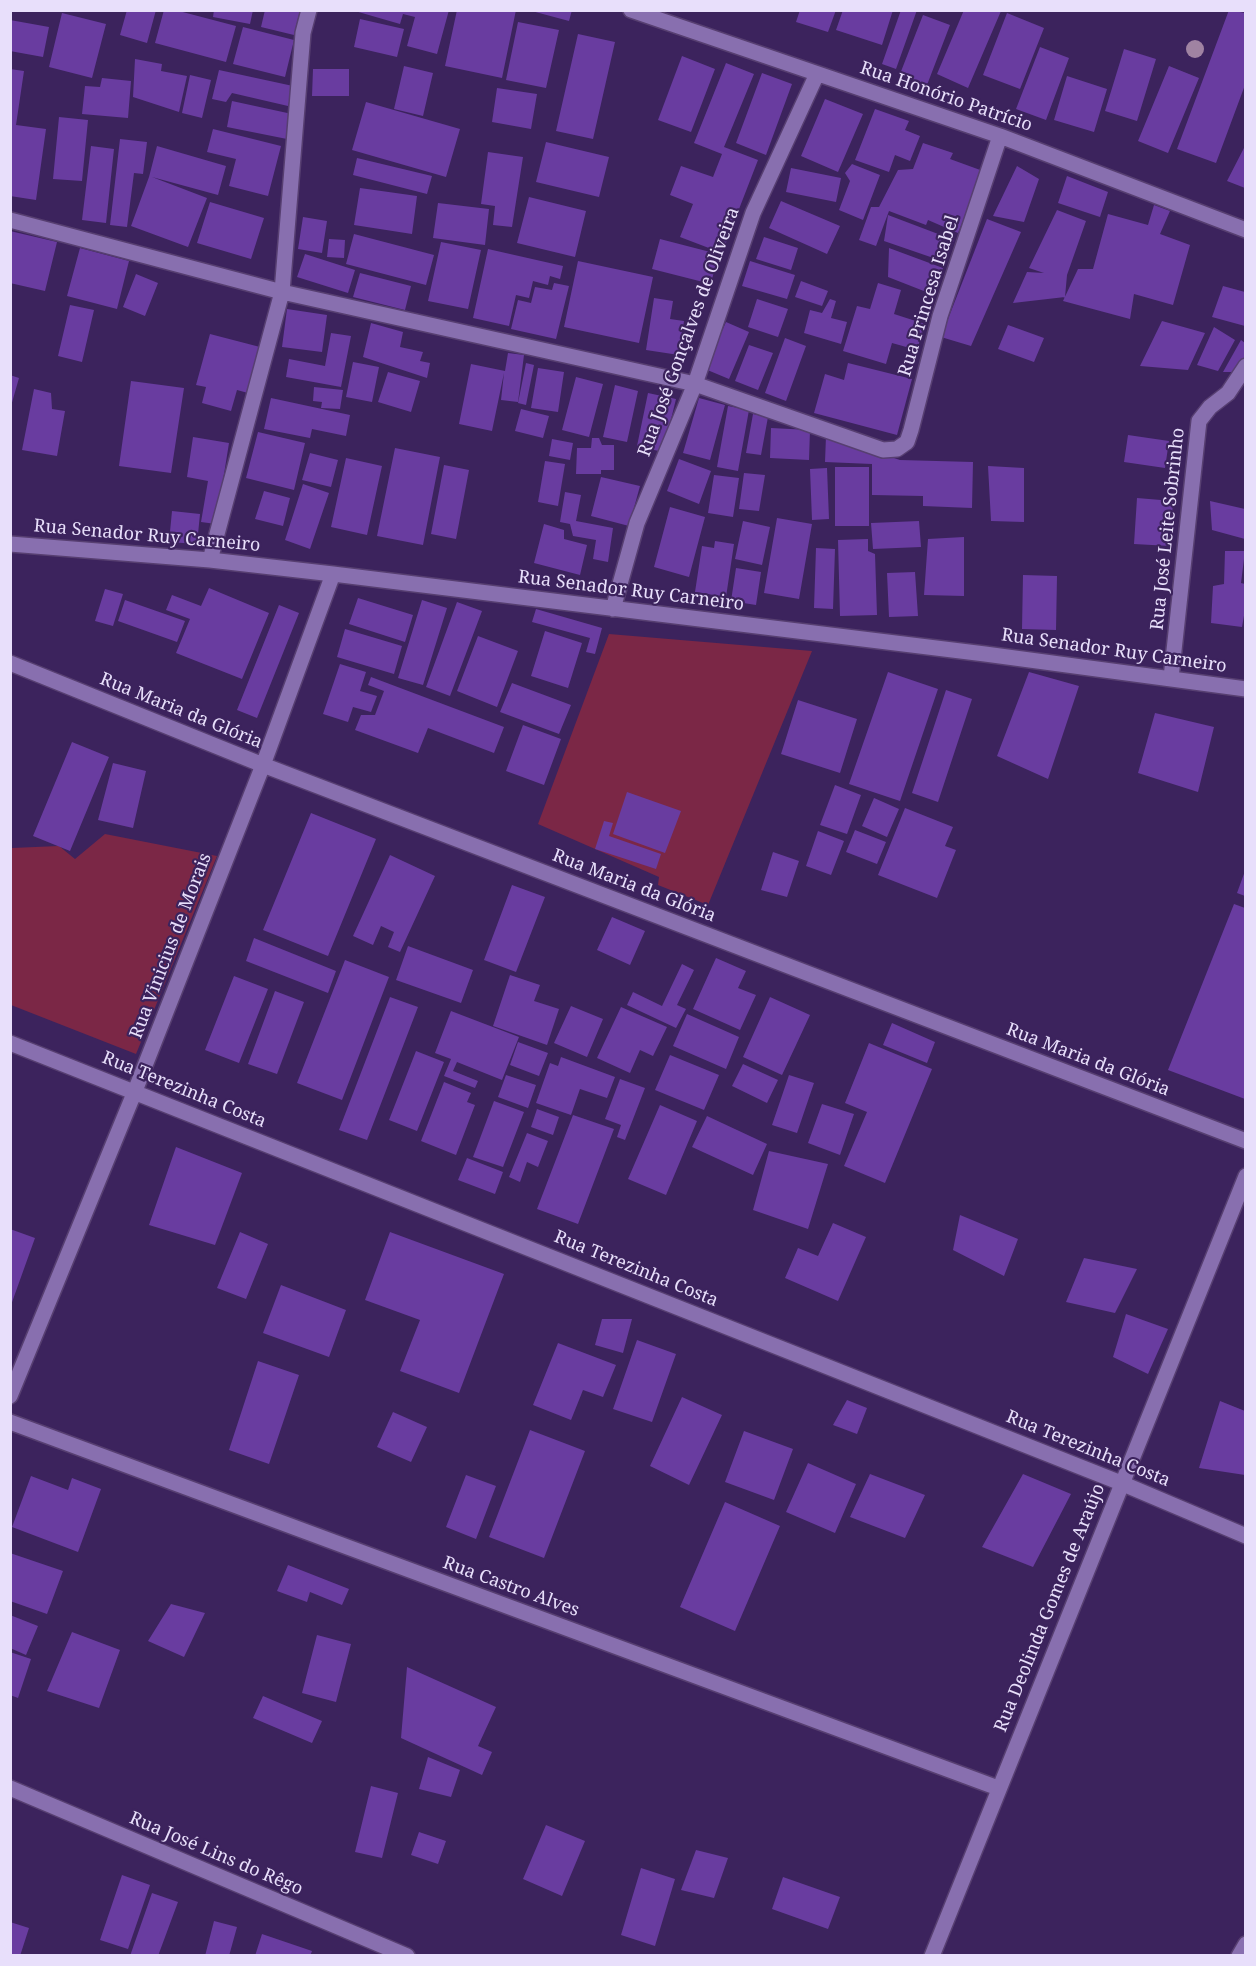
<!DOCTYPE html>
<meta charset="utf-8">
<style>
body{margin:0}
#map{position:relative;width:1256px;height:1966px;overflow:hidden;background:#3c235d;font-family:"Noto Serif",serif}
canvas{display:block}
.frame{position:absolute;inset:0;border:12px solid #e8dffb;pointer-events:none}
</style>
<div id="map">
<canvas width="1256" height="1966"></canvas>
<div class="frame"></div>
</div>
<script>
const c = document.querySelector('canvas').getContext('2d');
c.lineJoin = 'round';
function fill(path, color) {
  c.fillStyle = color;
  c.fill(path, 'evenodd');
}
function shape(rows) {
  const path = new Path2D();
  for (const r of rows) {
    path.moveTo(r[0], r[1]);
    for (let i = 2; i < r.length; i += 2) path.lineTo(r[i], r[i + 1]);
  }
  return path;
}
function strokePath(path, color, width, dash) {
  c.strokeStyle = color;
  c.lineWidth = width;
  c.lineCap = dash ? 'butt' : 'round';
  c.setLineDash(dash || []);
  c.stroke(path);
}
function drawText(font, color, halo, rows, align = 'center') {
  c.font = font + ' "Noto Serif",serif';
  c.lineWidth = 4.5;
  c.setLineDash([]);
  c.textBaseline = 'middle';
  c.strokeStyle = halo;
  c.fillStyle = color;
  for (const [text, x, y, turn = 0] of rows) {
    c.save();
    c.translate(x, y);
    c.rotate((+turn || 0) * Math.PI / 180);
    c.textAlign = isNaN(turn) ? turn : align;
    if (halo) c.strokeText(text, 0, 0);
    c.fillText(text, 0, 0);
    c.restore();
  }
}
const green = shape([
 [609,634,812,651,708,905,658,885,659,877,538,824],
 [105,834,217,856,136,1054,11,1005,12,848,59,846,75,859]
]);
const building = shape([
 [127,10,156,10,147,43,120,35],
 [164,10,175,10,236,26,226,62,155,43],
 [214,10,253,10,250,24,213,17],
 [265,10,300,10,294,35,261,27],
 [449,10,437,54,407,46,415,17,403,14,400,24,355,11],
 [457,10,516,10,502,78,445,66],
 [528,10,572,10,569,21],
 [800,10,836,10,828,32,796,22],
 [843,10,893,10,882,45,836,30],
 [901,10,917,10,896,69,882,64],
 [964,10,1001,11,968,88,937,74],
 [1229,10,1245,13,1245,85,1216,163,1177,149],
 [62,13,106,24,92,78,49,67],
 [1007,13,1044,28,1020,89,983,75],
 [923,15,950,25,927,85,900,74],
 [360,19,404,29,397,57,354,47],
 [10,20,49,27,43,57,10,51],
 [518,22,559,30,546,88,506,80],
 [243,27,294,40,285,77,233,64],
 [578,34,615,42,593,139,556,131],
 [1040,47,1069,58,1046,120,1016,109],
 [1124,49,1156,59,1137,121,1105,111],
 [682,56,715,69,691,132,658,120],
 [135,59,162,64,161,71,187,76,179,112,133,97],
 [726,63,754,74,724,147,758,160,722,253,680,237,693,204,670,195,681,166,713,177,722,154,694,143],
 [404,66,433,73,423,116,394,109],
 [1169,66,1199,78,1168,153,1138,141],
 [10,69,24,71,16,125,46,129,36,200,10,196],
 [313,69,349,69,349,96,312,96],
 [219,70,293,86,288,106,232,93,226,102,212,99],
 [762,73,792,84,766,155,736,143],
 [190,75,211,80,202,118,182,113],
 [1067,76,1107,89,1094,132,1054,120],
 [102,78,131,81,128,118,82,114,85,86,100,87],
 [497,88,537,94,531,129,492,122],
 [825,99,863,114,838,172,801,156],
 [232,101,292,114,287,139,227,127],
 [366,102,460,129,446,177,352,150],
 [875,109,909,121,905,130,920,136,910,161,895,155,889,172,855,160],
 [59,117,88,120,82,181,53,179],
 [213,129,281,146,268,196,229,186,236,159,207,152],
 [120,139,147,142,143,174,134,173,127,227,110,225],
 [546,142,609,157,599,197,536,182],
 [923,143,953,153,950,159,983,171,958,233,928,220,926,225,889,211,876,246,859,240,871,207,879,207,898,170,913,169],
 [91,146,114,149,106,223,82,220],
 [157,146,226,166,218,195,152,177,207,198,188,247,131,226,149,177],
 [1245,146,1245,188,1227,181],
 [488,152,523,157,512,227,493,225,495,206,481,204],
 [357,158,432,176,427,194,353,175],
 [852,164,880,175,863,220,839,210,850,181,845,173],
 [1017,166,1039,179,1024,222,993,216],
 [791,168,841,178,836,202,786,192],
 [1067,176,1108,192,1100,217,1058,203],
 [360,188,417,196,412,234,354,225],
 [529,197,586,211,575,257,517,243],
 [781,201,840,226,827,254,769,228],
 [210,202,264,218,251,259,197,243],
 [438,203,489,209,485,245,433,238],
 [1154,205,1170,211,1160,234,1190,245,1173,305,1134,294,1130,319,1063,301,1078,269,1093,269,1108,214,1148,225],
 [1057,210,1086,221,1067,275,1065,297,1013,303,1027,272,1044,273,1029,268],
 [888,215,954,240,945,262,884,241],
 [303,217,327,221,322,253,298,249],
 [987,219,1021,232,971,346,941,337],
 [10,231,57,242,45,291,10,283],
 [354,234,434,255,426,285,346,264],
 [764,237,798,248,791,270,756,259],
 [329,239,345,240,344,258,327,257],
 [660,239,718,254,711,284,652,269],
 [441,242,481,250,468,309,428,301],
 [80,248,129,261,117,309,67,296],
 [889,248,943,268,934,295,888,277],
 [488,249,563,266,560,279,550,276,548,285,533,281,529,298,516,295,509,326,473,318],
 [305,254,355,270,348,293,297,277],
 [578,261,653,277,639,343,564,327],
 [750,261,795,275,787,299,742,286],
 [360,273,411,286,405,310,353,297],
 [136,274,158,283,145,316,123,307],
 [801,281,828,291,822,306,795,297],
 [554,283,569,286,556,339,511,329,518,300,531,303,535,287,552,290],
 [878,283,901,290,894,314,925,324,917,350,892,343,886,364,843,351,857,306,870,309],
 [1223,286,1245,292,1245,326,1212,317],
 [654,298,673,301,670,319,684,321,679,355,646,350],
 [757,299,788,309,778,337,748,327],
 [830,299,836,301,831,318,847,322,841,344,804,333,810,310,822,313],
 [70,305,94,310,82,362,58,356],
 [287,309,327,315,322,352,282,347],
 [1162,321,1205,333,1188,370,1140,366],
 [726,322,749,332,729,379,705,369],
 [371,323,403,332,400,347,423,352,420,361,430,363,427,378,363,357],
 [1008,325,1044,338,1034,362,998,349],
 [1214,327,1235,340,1218,371,1197,365],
 [331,333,351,336,341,387,286,377,289,359,325,366],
 [210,334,260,347,248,393,237,390,231,411,202,403,206,387,196,385],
 [785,338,806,346,786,401,765,393],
 [1241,340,1245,343,1245,361,1237,372,1223,372],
 [749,345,773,353,758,390,735,381],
 [508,353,524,355,518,402,501,400,504,373,492,431,459,424,471,364,505,371],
 [353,362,379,367,372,402,346,397],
 [526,363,534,365,526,405,518,403],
 [848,363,912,379,897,435,814,413,825,374,844,380],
 [538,368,564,372,558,412,531,408],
 [388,372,420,381,411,412,378,402],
 [10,375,19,378,11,406,10,406],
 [576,377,603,384,589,437,562,430],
 [131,381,184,388,171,473,119,466],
 [615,385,638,391,627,442,603,437],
 [314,387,343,390,340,409,321,408,322,402,313,401],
 [34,389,51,393,52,409,65,411,57,456,22,450],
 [648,393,676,399,663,452,637,446],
 [271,398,350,415,346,436,312,429,310,438,264,429],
 [699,398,725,405,710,460,683,453],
 [728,406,749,410,738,471,717,467],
 [521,409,549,416,543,438,515,431],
 [753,414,768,417,761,455,746,453],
 [771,428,810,430,809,460,770,458],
 [258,432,305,443,294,490,246,478],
 [1128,435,1169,441,1165,468,1124,462],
 [826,436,900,460,973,462,972,508,923,506,923,496,872,495,872,464,825,462],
 [193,437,229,443,216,524,201,522,208,481,187,477],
 [592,438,599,438,602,445,614,445,614,470,601,470,601,474,576,474,577,448,591,448],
 [552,439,573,443,570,460,549,456],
 [395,448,440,457,423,545,377,536],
 [310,453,338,460,331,487,302,480],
 [346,458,382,466,367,535,331,527],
 [679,459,711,471,699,504,667,491],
 [545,461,565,464,558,506,538,502],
 [444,465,469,470,456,539,431,534],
 [988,466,1024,468,1024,522,991,521],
 [835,467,869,467,869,526,835,526],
 [827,468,829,519,812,520,810,469],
 [744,473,765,475,759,511,739,509],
 [714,475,739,478,733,517,708,513],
 [601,477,640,486,629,526,591,516],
 [303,484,329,493,310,549,285,540],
 [264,491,290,498,283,526,255,519],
 [565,492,581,495,576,521,613,528,608,562,593,559,596,540,573,536,570,524,560,522],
 [1137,498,1173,501,1170,546,1134,544],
 [1210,501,1245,509,1245,539,1212,530],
 [670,507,705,517,689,577,654,567],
 [172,511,200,514,197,544,169,542],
 [777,518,812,524,799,599,764,593],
 [743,521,770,527,762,565,735,559],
 [919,521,921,547,873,549,871,523],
 [544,524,564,530,564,539,587,545,580,575,534,563],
 [964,537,964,596,924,595,928,539],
 [868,539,868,551,875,554,877,615,840,616,838,540],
 [715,541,734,544,726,597,695,592,702,546,714,548],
 [816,548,835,549,833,609,814,608],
 [1225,551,1245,551,1241,583,1245,584,1245,610,1242,627,1211,623,1213,586,1224,584],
 [736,568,761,572,756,605,731,601],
 [915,572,918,616,889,617,887,573],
 [1023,575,1057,576,1056,630,1022,629],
 [209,588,269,613,242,679,176,653,190,619,166,610,172,595,201,606],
 [105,589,123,594,113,626,95,621],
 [358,598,413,615,405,642,349,624],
 [125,600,185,621,177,642,118,621],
 [422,600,447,608,423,685,398,678],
 [457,602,482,611,450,696,426,687],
 [279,605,299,613,257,718,237,710],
 [536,609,602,628,595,654,586,652,590,638,532,622],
 [345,629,402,646,394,674,337,657],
 [545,631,582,643,568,688,531,676],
 [478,636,518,651,497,707,457,691],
 [340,664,366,672,360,691,377,696,371,712,353,707,348,722,323,714],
 [888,672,938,689,900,801,849,784],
 [1029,672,1079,686,1048,779,997,756],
 [371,677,504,727,494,753,428,728,418,753,355,730,361,715,375,715,384,691,368,685],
 [512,683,571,705,559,734,500,712],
 [946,690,972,699,938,802,912,793],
 [798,700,857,719,840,773,781,754],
 [1155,713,1214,727,1198,792,1138,773],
 [523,725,561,739,544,785,506,771],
 [72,742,109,757,70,851,33,836],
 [113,763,146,771,133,828,98,820],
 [835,785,861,795,847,834,820,825],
 [627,792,681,811,665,853,613,834],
 [874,798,899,809,887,837,862,826],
 [905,808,953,827,945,846,956,850,937,898,878,875],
 [311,813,376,839,328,956,263,930],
 [604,821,613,823,609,836,661,854,656,869,595,849],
 [855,830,886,842,877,864,846,852],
 [818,831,844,841,831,875,806,866],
 [773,852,799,861,787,897,761,890],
 [390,855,435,876,400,952,388,947,394,932,381,926,373,945,353,936],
 [1245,871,1245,896,1237,893],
 [512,885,545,897,516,972,484,960],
 [1234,904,1245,908,1245,1099,1168,1070],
 [612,917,645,931,630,965,597,950],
 [254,938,336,971,328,993,246,961],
 [408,946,473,970,461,1003,396,980],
 [716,958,746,971,738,988,756,995,740,1030,693,1009],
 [345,960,389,977,342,1100,297,1083],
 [682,964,694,970,677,1005,686,1009,676,1028,627,1005,633,992,662,1006],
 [510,975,540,985,534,1001,559,1009,547,1045,493,1026],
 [234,976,268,989,239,1063,205,1050],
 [275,991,304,1002,277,1074,248,1064],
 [390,997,418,1007,367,1140,339,1130],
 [770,997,810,1015,782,1075,743,1057],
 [571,1006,603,1019,587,1057,554,1043],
 [621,1007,667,1027,653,1056,640,1050,630,1073,597,1058],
 [451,1011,519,1037,502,1080,457,1062,453,1071,478,1081,475,1088,444,1076,451,1059,435,1053],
 [687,1014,739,1037,726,1069,673,1046],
 [892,1023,935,1042,927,1063,883,1045],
 [518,1042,548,1053,539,1076,510,1065],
 [869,1043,932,1069,885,1183,844,1166,867,1112,845,1103],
 [416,1051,444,1062,417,1131,389,1120],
 [670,1055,719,1075,704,1110,655,1090],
 [561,1057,615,1077,607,1098,580,1089,571,1115,536,1103,550,1063,558,1066],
 [743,1064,778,1080,767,1103,732,1086],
 [506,1075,536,1085,528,1108,498,1097],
 [789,1075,814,1083,797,1133,772,1125],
 [620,1079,645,1088,625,1140,617,1137,621,1125,605,1119],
 [444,1082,471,1093,467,1102,475,1105,456,1155,421,1141],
 [494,1101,524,1112,503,1167,473,1157],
 [822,1104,854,1114,840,1155,808,1143],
 [660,1105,697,1121,666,1195,628,1179],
 [537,1109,559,1117,553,1135,531,1127],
 [573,1115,614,1129,578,1224,537,1209],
 [707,1116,767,1144,753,1175,692,1147],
 [527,1133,548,1141,538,1167,527,1162,520,1182,509,1177],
 [176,1147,242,1173,215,1245,149,1225],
 [769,1151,828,1164,808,1229,753,1210],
 [467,1158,503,1172,495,1194,458,1180],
 [960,1215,1018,1239,1004,1276,953,1250],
 [833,1223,866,1237,838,1301,785,1278,798,1248,818,1256],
 [10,1229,35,1238,11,1305,10,1305],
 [240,1232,268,1244,246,1299,217,1288],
 [390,1232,504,1274,459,1393,400,1371,420,1320,365,1300],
 [1084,1258,1137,1269,1115,1313,1066,1302],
 [281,1285,346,1310,329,1357,263,1333],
 [1126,1314,1168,1329,1148,1374,1113,1357],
 [602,1319,632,1319,623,1353,595,1345],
 [637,1340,676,1354,652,1422,613,1409],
 [558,1343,616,1365,603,1397,583,1390,571,1420,533,1405],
 [258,1361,299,1375,269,1464,229,1450],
 [682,1397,722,1415,689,1485,650,1466],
 [847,1400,867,1408,857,1434,833,1425],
 [1220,1401,1245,1411,1245,1475,1199,1468],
 [393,1412,427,1427,411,1462,377,1447],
 [530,1430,585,1451,544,1558,489,1537],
 [744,1431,793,1449,774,1500,725,1482],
 [808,1463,856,1484,835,1533,786,1512],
 [870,1474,925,1495,905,1538,850,1517],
 [1023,1474,1071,1494,1033,1567,982,1547],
 [466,1475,496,1486,476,1539,446,1527],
 [31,1476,68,1490,72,1478,101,1489,78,1552,12,1527],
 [725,1502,780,1526,735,1631,680,1607],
 [10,1553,63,1571,47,1614,10,1601],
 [288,1565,349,1589,342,1605,310,1592,307,1602,277,1591],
 [171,1604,205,1613,184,1657,148,1641],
 [10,1615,38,1626,26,1655,10,1648],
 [72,1632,120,1650,99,1708,47,1691],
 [317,1635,351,1644,336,1702,302,1693],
 [10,1652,31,1659,18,1698,10,1695],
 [407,1667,496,1707,478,1746,492,1752,482,1775,401,1738],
 [263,1696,322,1721,312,1743,253,1718],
 [428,1757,460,1770,451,1797,419,1789],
 [371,1786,398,1793,382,1858,355,1852],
 [546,1825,585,1841,562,1896,523,1879],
 [419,1832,446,1841,438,1864,411,1855],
 [696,1850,728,1858,714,1898,681,1890],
 [641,1868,675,1879,655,1946,621,1935],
 [122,1875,150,1885,128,1949,100,1940],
 [783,1877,840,1897,828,1929,772,1909],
 [152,1893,178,1902,158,1956,130,1956],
 [214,1921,237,1927,229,1956,205,1956],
 [10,1922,29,1928,20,1956,10,1956],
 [262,1934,312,1951,310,1956,255,1956]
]);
const minor = shape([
 [631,10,1000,136,1246,230],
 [10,220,282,292,695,384,883,450,897,449,907,442,911,430,940,316,1000,136],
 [10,544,210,560,333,574,985,654,1246,689],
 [210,560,282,292,303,33,309,10],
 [613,609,637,523,695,384,753,213,817,74],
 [10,663,263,765,1246,1141],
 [1171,678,1199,421,1210,407,1228,393,1246,366],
 [10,1043,1121,1483,1246,1536],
 [10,1396,135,1091,263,765,333,574],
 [10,1422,998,1788],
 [10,1788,407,1956],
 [932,1956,1246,1176],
 [1239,1956,1246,1944]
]);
const trees = [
 [1195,49]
];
const streetNames = [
 ["Rua Honório Patrício",946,97,19],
 ["Rua Princesa Isabel",929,296,-73],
 ["Rua José Gonçalves de Oliveira",689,332,-70],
 ["Rua José Leite Sobrinho",1168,529,-84],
 ["Rua Senador Ruy Carneiro",147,536,5],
 ["Rua Senador Ruy Carneiro",631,591,7],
 ["Rua Senador Ruy Carneiro",1114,651,8],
 ["Rua Maria da Glória",181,711,22],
 ["Rua Maria da Glória",634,886,21],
 ["Rua Vinicius de Morais",171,946,-69],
 ["Rua Maria da Glória",1088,1060,21],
 ["Rua Terezinha Costa",184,1090,22],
 ["Rua Terezinha Costa",636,1269,22],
 ["Rua Terezinha Costa",1088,1449,22],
 ["Rua Castro Alves",511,1587,20],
 ["Rua Deolinda Gomes de Araújo",1050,1608,-68],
 ["Rua José Lins do Rêgo",216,1854,23]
];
fill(green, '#7b2746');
fill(building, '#693ca0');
strokePath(minor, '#573f71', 18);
strokePath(minor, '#886faf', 15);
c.fillStyle = '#a083a2';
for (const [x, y] of trees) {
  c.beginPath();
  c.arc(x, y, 9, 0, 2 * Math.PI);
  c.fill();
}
drawText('18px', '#e8dffb', '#3c235d', streetNames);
</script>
